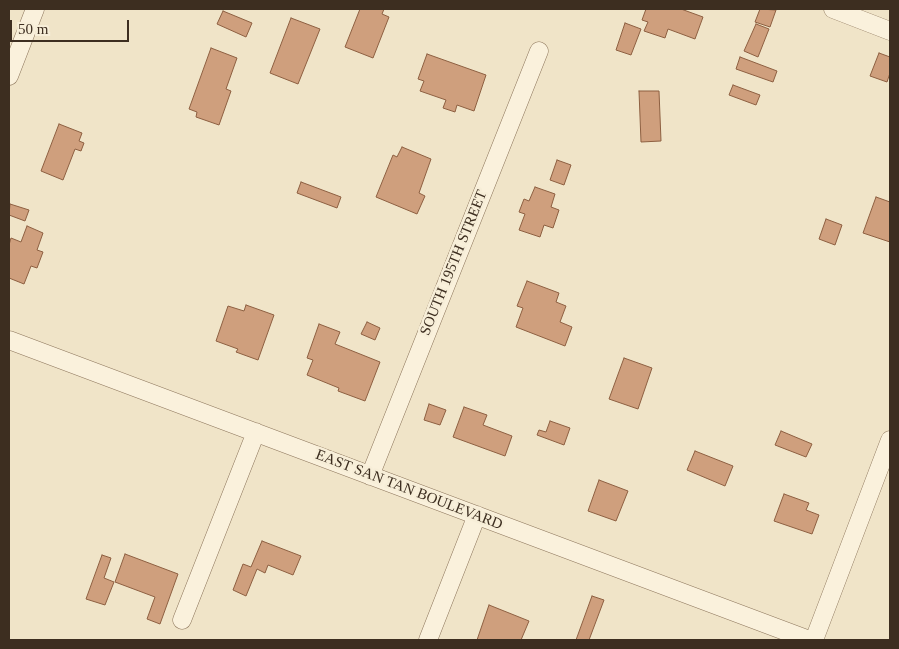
<!DOCTYPE html>
<style>
body{margin:0}
#map{position:relative;width:899px;height:649px;overflow:hidden;background:#f0e4c8;font-family:"Times New Roman",serif}
canvas{display:block}
.frame{position:absolute;inset:0;border:10px solid #3d2e20;pointer-events:none}
.scale{position:absolute;left:10px;top:20px;width:119px;height:22px;box-sizing:border-box;border:2px solid #3d2e20;border-top:0;padding-left:6px;font-size:15px;line-height:18px;white-space:nowrap;color:#3d2e20;-webkit-text-stroke:4px #f7eed8;paint-order:stroke}
</style>
<div id="map">
<canvas width="899" height="649"></canvas>
<div class="frame"></div>
<div class="scale">50 m</div>
</div>
<script>
const c = document.querySelector('canvas').getContext('2d');
c.lineJoin = 'round';
function fill(path, color) {
  c.fillStyle = color;
  c.fill(path, 'evenodd');
}
function shape(rows) {
  const path = new Path2D();
  for (const r of rows) {
    path.moveTo(r[0], r[1]);
    for (let i = 2; i < r.length; i += 2) path.lineTo(r[i], r[i + 1]);
  }
  return path;
}
function strokePath(path, color, width, dash) {
  c.strokeStyle = color;
  c.lineWidth = width;
  c.lineCap = dash ? 'butt' : 'round';
  c.setLineDash(dash || []);
  c.stroke(path);
}
function drawText(font, color, halo, rows, align = 'center') {
  c.font = font + ' "Times New Roman",serif';
  c.lineWidth = 5;
  c.setLineDash([]);
  c.textBaseline = 'middle';
  c.strokeStyle = halo;
  c.fillStyle = color;
  for (const [text, x, y, turn = 0] of rows) {
    c.save();
    c.translate(x, y);
    c.rotate((+turn || 0) * Math.PI / 180);
    c.textAlign = isNaN(turn) ? turn : align;
    if (halo) c.strokeText(text, 0, 0);
    c.fillText(text, 0, 0);
    c.restore();
  }
}
const building = shape([
 [360,9,384,9,382,14,389,17,373,58,345,47,360,9],
 [646,9,681,9,703,17,695,39,668,29,665,38,644,31,648,22,642,20,646,9],
 [760,9,776,10,770,27,755,22,760,9],
 [223,11,252,23,246,37,217,24,223,11],
 [291,18,320,29,298,84,270,73,291,18],
 [625,23,641,29,631,55,616,50,625,23],
 [756,24,769,29,758,57,744,51,756,24],
 [211,48,237,58,226,89,231,91,219,125,196,117,197,112,189,109,211,48],
 [879,53,890,57,890,73,887,82,870,76,879,53],
 [427,54,486,75,474,111,457,105,455,112,443,108,446,100,420,91,424,81,418,79,427,54],
 [740,57,777,71,773,82,736,69,740,57],
 [733,85,760,95,756,105,729,95,733,85],
 [639,91,659,91,661,141,641,142,639,91],
 [59,124,82,133,79,141,84,143,81,151,75,149,63,180,41,171,59,124],
 [402,147,431,159,419,193,425,196,417,214,376,197,393,155,397,157,402,147],
 [557,160,571,165,564,185,550,180,557,160],
 [301,182,341,197,337,208,297,193,301,182],
 [535,187,555,194,551,207,559,210,553,228,544,225,540,237,519,230,525,214,519,212,524,199,529,201,535,187],
 [876,197,890,202,890,242,863,233,876,197],
 [10,204,29,210,25,221,9,215,10,204],
 [826,219,842,225,835,245,819,239,826,219],
 [27,226,43,233,37,250,43,252,37,268,31,266,24,284,9,278,9,245,11,238,21,242,27,226],
 [527,281,559,293,556,302,566,306,560,322,572,327,565,346,516,327,523,308,517,306,527,281],
 [246,305,274,315,258,360,236,352,238,349,216,341,228,306,244,311,246,305],
 [367,322,380,328,375,340,361,334,367,322],
 [319,324,340,332,335,344,380,362,365,401,338,391,339,388,307,375,313,360,307,358,319,324],
 [624,358,652,368,638,409,609,399,624,358],
 [429,404,446,410,440,425,424,420,429,404],
 [464,407,487,415,483,425,512,436,505,456,453,437,464,407],
 [550,421,570,428,564,445,537,435,539,430,546,432,550,421],
 [781,431,812,444,806,457,775,445,781,431],
 [695,451,733,466,725,486,687,470,695,451],
 [599,480,628,491,616,521,588,511,599,480],
 [784,494,809,503,806,510,819,515,812,534,774,521,784,494],
 [262,541,301,556,293,575,268,565,265,573,257,569,246,596,233,590,243,564,251,567,262,541],
 [125,554,178,574,160,624,147,619,155,597,115,582,125,554],
 [102,555,111,558,104,578,114,582,105,605,86,599,102,555],
 [592,596,604,600,589,640,576,640,592,596],
 [489,605,529,621,521,640,477,640,489,605]
]);
const minor = shape([
 [833,9,890,31],
 [9,76,35,9],
 [9,340,809,640],
 [370,476,539,51],
 [182,620,256,432],
 [428,640,477,515],
 [814,640,890,440]
]);
const streetNames = [
 ["SOUTH 195TH STREET",454,263,-68],
 ["EAST SAN TAN BOULEVARD",409,490,21]
];
fill(building, '#cf9f7d');
strokePath(building, '#8d5f41', 1);
strokePath(minor, '#8d765c', 19);
strokePath(minor, '#faf1dc', 18);
drawText('15px', '#3d2e20', '#f7eed8', streetNames);
</script>
